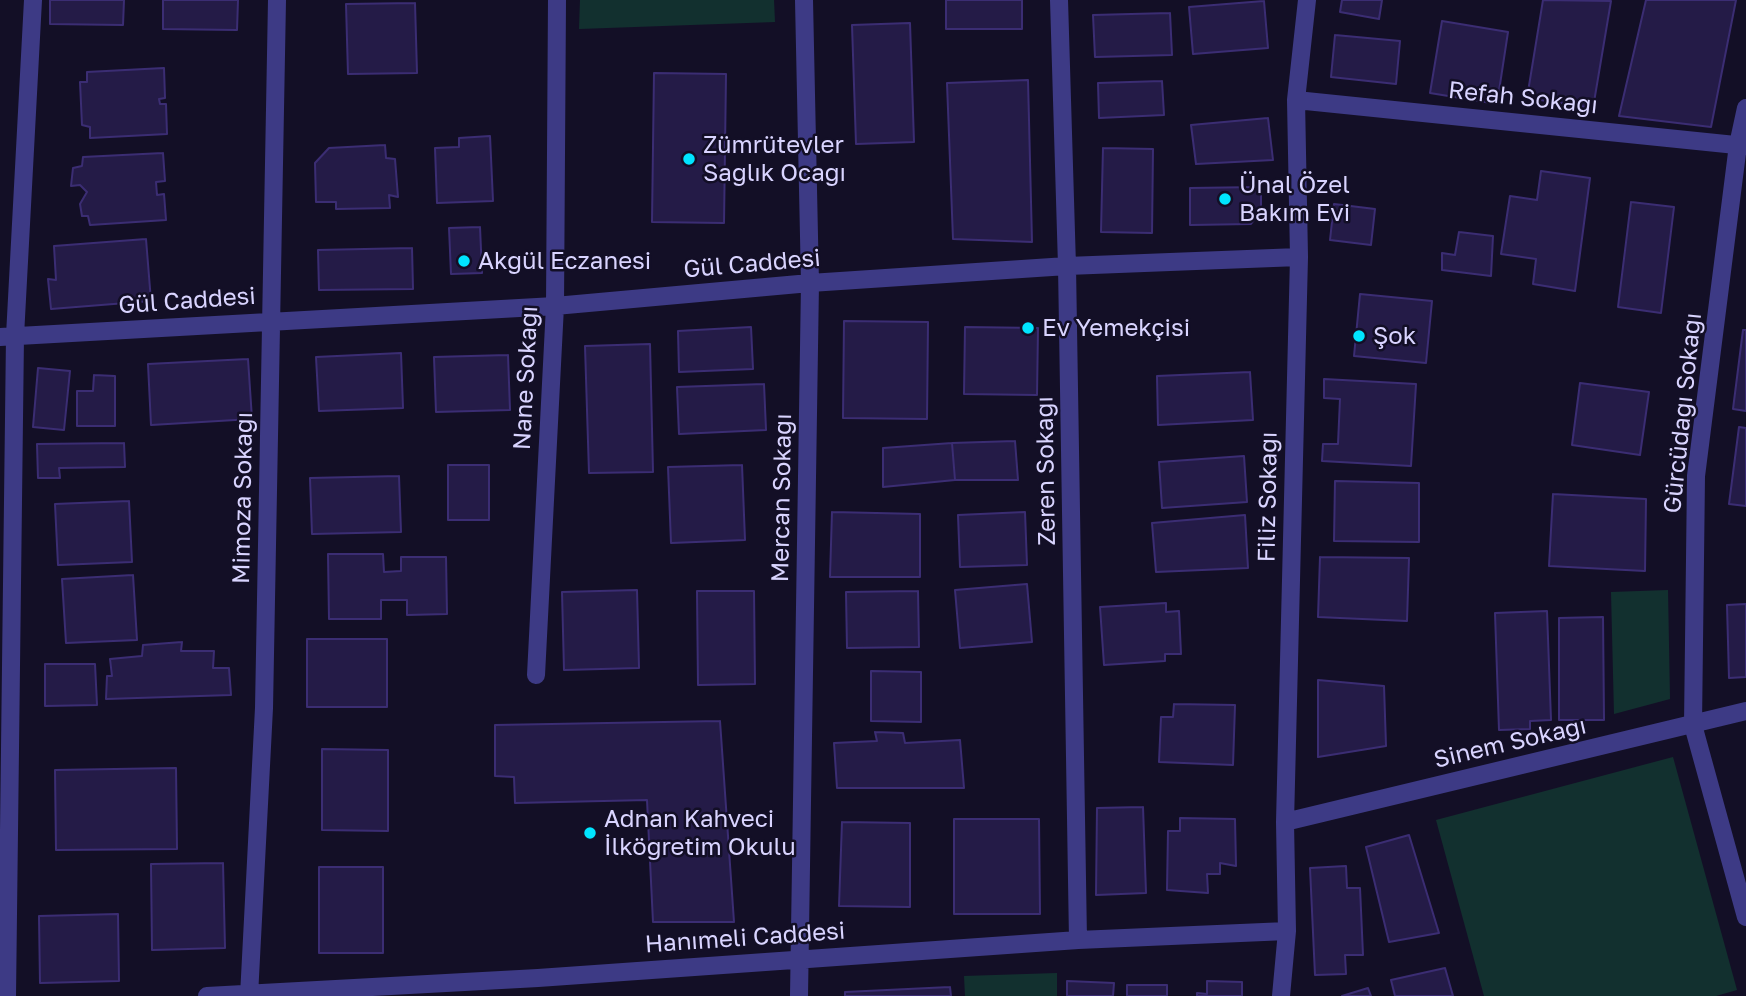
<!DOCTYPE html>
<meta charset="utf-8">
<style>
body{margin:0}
canvas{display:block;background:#130f26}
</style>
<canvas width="1746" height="996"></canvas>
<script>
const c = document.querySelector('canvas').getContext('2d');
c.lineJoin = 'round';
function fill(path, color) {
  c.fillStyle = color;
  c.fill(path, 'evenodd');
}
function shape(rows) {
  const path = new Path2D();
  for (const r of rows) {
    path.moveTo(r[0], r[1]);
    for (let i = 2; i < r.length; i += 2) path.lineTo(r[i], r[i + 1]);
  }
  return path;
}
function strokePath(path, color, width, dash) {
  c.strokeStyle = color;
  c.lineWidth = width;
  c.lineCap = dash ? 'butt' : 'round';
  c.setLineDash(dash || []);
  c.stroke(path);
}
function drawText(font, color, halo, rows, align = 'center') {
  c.font = font + ' "Golos Text",sans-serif';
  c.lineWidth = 5;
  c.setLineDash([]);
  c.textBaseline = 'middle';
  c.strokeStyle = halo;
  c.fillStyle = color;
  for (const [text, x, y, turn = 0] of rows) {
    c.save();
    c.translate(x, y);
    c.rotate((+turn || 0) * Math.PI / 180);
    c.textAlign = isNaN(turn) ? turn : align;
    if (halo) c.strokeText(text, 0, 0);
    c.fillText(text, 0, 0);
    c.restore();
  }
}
const green = shape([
 [580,0,774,0,775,22,579,29],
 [1668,590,1670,699,1614,714,1611,592],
 [1673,757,1737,990,1716,996,1484,996,1436,820],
 [1057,973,1057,996,965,996,964,976]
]);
const building = shape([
 [50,0,124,0,123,25,50,24,50,0],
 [163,0,238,0,237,30,163,29,163,0],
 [946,0,1022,0,1022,29,946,29,946,0],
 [1342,0,1382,0,1379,19,1340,12,1342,0],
 [1543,0,1611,1,1593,108,1527,98,1543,0],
 [1646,0,1736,0,1711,127,1619,116,1646,0],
 [1264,1,1268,48,1193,54,1189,7,1264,1],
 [415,3,417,73,348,74,346,4,415,3],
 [1170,13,1172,55,1095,57,1093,15,1170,13],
 [1442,21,1508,32,1497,104,1430,93,1442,21],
 [910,23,914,142,856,144,852,25,910,23],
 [1335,35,1400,41,1396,84,1331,77,1335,35],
 [164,68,165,98,159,99,160,104,166,104,167,134,90,138,90,127,82,125,80,82,87,82,87,72,164,68],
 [654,73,726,74,724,223,652,222,654,73],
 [1028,80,1032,242,953,239,947,83,1028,80],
 [1162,81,1164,115,1099,118,1098,83,1162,81],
 [1268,118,1273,160,1196,164,1191,125,1268,118],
 [490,136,493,201,437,203,435,148,459,147,459,138,490,136],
 [385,145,386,158,395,159,398,197,389,195,390,208,336,209,336,202,316,202,315,163,329,148,385,145],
 [1103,148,1153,149,1152,233,1101,232,1103,148],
 [163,153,165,181,156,182,157,195,164,194,166,220,90,225,88,216,82,216,80,204,87,192,80,185,71,186,73,168,82,166,83,157,163,153],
 [1541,171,1590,178,1575,291,1533,284,1536,259,1501,254,1510,196,1537,200,1541,171],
 [1261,187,1261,211,1251,224,1190,225,1190,188,1261,187],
 [1631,202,1674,207,1661,313,1618,307,1631,202],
 [1334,204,1375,209,1371,245,1330,240,1334,204],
 [480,227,482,273,451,274,449,228,480,227],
 [1459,232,1493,236,1491,276,1442,270,1442,253,1455,255,1459,232],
 [146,239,151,301,51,309,48,279,56,280,54,246,146,239],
 [412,248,413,289,319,290,318,250,412,248],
 [1360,294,1432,301,1426,363,1354,356,1360,294],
 [844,321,928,322,927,419,843,418,844,321],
 [751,327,753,369,679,372,678,331,751,327],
 [965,327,1038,328,1037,395,964,394,965,327],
 [1743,330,1746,330,1746,411,1733,409,1743,330],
 [650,344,653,472,589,473,585,346,650,344],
 [401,353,403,408,319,411,316,357,401,353],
 [508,355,510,410,436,412,434,357,508,355],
 [248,359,252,419,151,425,148,364,248,359],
 [38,368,70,371,64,430,33,427,38,368],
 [1250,372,1253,420,1158,425,1157,376,1250,372],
 [94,375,115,376,115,426,77,426,77,391,93,391,94,375],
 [1324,379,1416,384,1411,466,1322,461,1323,444,1338,444,1340,399,1324,398,1324,379],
 [1580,383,1649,392,1640,455,1572,445,1580,383],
 [764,384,766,430,679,434,677,387,764,384],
 [1739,427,1746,428,1746,506,1729,504,1739,427],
 [1015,441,1018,480,955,480,952,443,1015,441],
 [124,443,125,467,59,468,60,478,38,478,37,444,124,443],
 [952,443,955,480,883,487,883,448,952,443],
 [1244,456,1247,502,1162,508,1159,462,1244,456],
 [448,465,489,465,489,520,448,520,448,465],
 [742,465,745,540,671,543,668,467,742,465],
 [399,476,401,532,312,534,310,478,399,476],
 [1335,481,1419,483,1419,542,1334,541,1335,481],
 [1553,494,1646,499,1645,571,1549,566,1553,494],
 [129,501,132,562,58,565,55,504,129,501],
 [832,512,920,514,920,577,830,577,832,512],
 [1025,512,1027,565,960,567,958,515,1025,512],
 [1245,515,1248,568,1156,572,1152,523,1245,515],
 [328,554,383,554,384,572,401,571,401,557,446,557,447,614,407,615,407,600,381,600,381,619,329,619,328,554],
 [1320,557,1409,558,1407,621,1318,617,1320,557],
 [133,575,137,640,66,643,62,579,133,575],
 [1027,584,1032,642,960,648,955,590,1027,584],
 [637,590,639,668,564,670,562,592,637,590],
 [697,591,754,591,755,684,698,685,697,591],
 [918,591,919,647,847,648,846,592,918,591],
 [1166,603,1166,612,1179,611,1181,654,1165,654,1165,661,1104,665,1100,607,1166,603],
 [1746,604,1746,677,1729,678,1727,605,1746,604],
 [1547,611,1551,720,1530,721,1530,729,1499,730,1495,613,1547,611],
 [1603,617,1604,720,1559,720,1559,618,1603,617],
 [307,639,387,639,387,707,307,707,307,639],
 [182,642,181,651,214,651,213,668,229,668,231,695,106,699,107,676,112,676,110,659,142,656,143,645,182,642],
 [45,664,95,664,97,705,45,706,45,664],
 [871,671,921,672,921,722,871,721,871,671],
 [1318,680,1384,686,1386,746,1318,757,1318,680],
 [1174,704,1235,705,1233,765,1159,762,1161,717,1173,717,1174,704],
 [720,721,734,922,653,922,647,800,515,803,514,777,495,776,495,725,720,721],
 [875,732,903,733,905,743,960,740,964,788,837,788,834,743,877,741,875,732],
 [322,749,388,750,388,831,322,830,322,749],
 [176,768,177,849,56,850,55,770,176,768],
 [1143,807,1146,893,1096,895,1097,808,1143,807],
 [1180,818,1235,819,1236,866,1220,863,1220,874,1207,874,1208,893,1167,890,1168,831,1180,831,1180,818],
 [954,819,1039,819,1040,914,954,914,954,819],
 [842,822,910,823,910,907,839,906,842,822],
 [1409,835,1439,933,1389,942,1366,847,1409,835],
 [223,863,225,948,152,950,151,864,223,863],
 [1346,866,1347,888,1360,888,1363,955,1345,955,1346,974,1315,975,1310,868,1346,866],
 [319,867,383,867,383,953,319,953,319,867],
 [118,914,119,981,40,983,39,916,118,914],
 [1445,968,1453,996,1395,996,1391,980,1445,968],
 [1067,981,1114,983,1113,996,1067,996,1067,981],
 [1207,981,1242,982,1242,996,1197,996,1197,993,1207,994,1207,981],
 [1127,985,1167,985,1167,996,1127,996,1127,985],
 [950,987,951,996,845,996,845,992,950,987],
 [1368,988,1371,996,1342,996,1368,988]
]);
const minor = shape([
 [1059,0,1067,266,1078,940],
 [1296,100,1746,146],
 [1746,108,1738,145,1696,476,1693,725,1746,917],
 [0,337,555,306,810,283,1067,266,1299,257],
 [536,675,555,306,557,0],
 [1285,822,1746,711],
 [7,996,15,336,33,0],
 [207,996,538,978,1078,940,1287,931],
 [249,996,264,708,277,0],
 [799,996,810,283,804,0],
 [1281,996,1287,931,1285,822,1299,257,1296,100,1307,0]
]);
const markers = [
 [689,159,7,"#00e5ff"],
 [1225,199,7,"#00e5ff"],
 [464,261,7,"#00e5ff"],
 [1028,328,7,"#00e5ff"],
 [1359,336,7,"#00e5ff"],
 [590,833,7,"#00e5ff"]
];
const streetNames = [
 ["Refah Sokağı",1523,98,6],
 ["Gül Caddesi",752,264,-5],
 ["Gül Caddesi",187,301,-4],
 ["Nane Sokağı",526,378,-87],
 ["Gürcüdağı Sokağı",1683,413,-84],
 ["Zeren Sokağı",1046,471,-91],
 ["Filiz Sokağı",1268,497,-89],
 ["Mimoza Sokağı",243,498,-89],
 ["Mercan Sokağı",782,498,-89],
 ["Sinem Sokağı",1510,743,-13],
 ["Hanımeli Caddesi",745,938,-4]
];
const poiNames = [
 ["Zümrütevler",703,145],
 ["Sağlık Ocağı",703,173],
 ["Ünal Özel",1239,185],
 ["Bakım Evi",1239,213],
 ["Akgül Eczanesi",478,261],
 ["Ev Yemekçisi",1042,328],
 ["Şok",1373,336],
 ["Adnan Kahveci",604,819],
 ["İlköğretim Okulu",604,847]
];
fill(green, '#12302f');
fill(building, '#241b47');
strokePath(building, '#3b2d73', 2);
strokePath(minor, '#3d3a85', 18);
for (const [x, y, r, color] of markers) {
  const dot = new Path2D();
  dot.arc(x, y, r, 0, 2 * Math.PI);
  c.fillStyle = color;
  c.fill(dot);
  strokePath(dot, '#130f26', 2.5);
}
drawText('24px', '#d9d4ff', '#130f26', streetNames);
drawText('24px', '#d9d4ff', '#130f26', poiNames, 'left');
</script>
